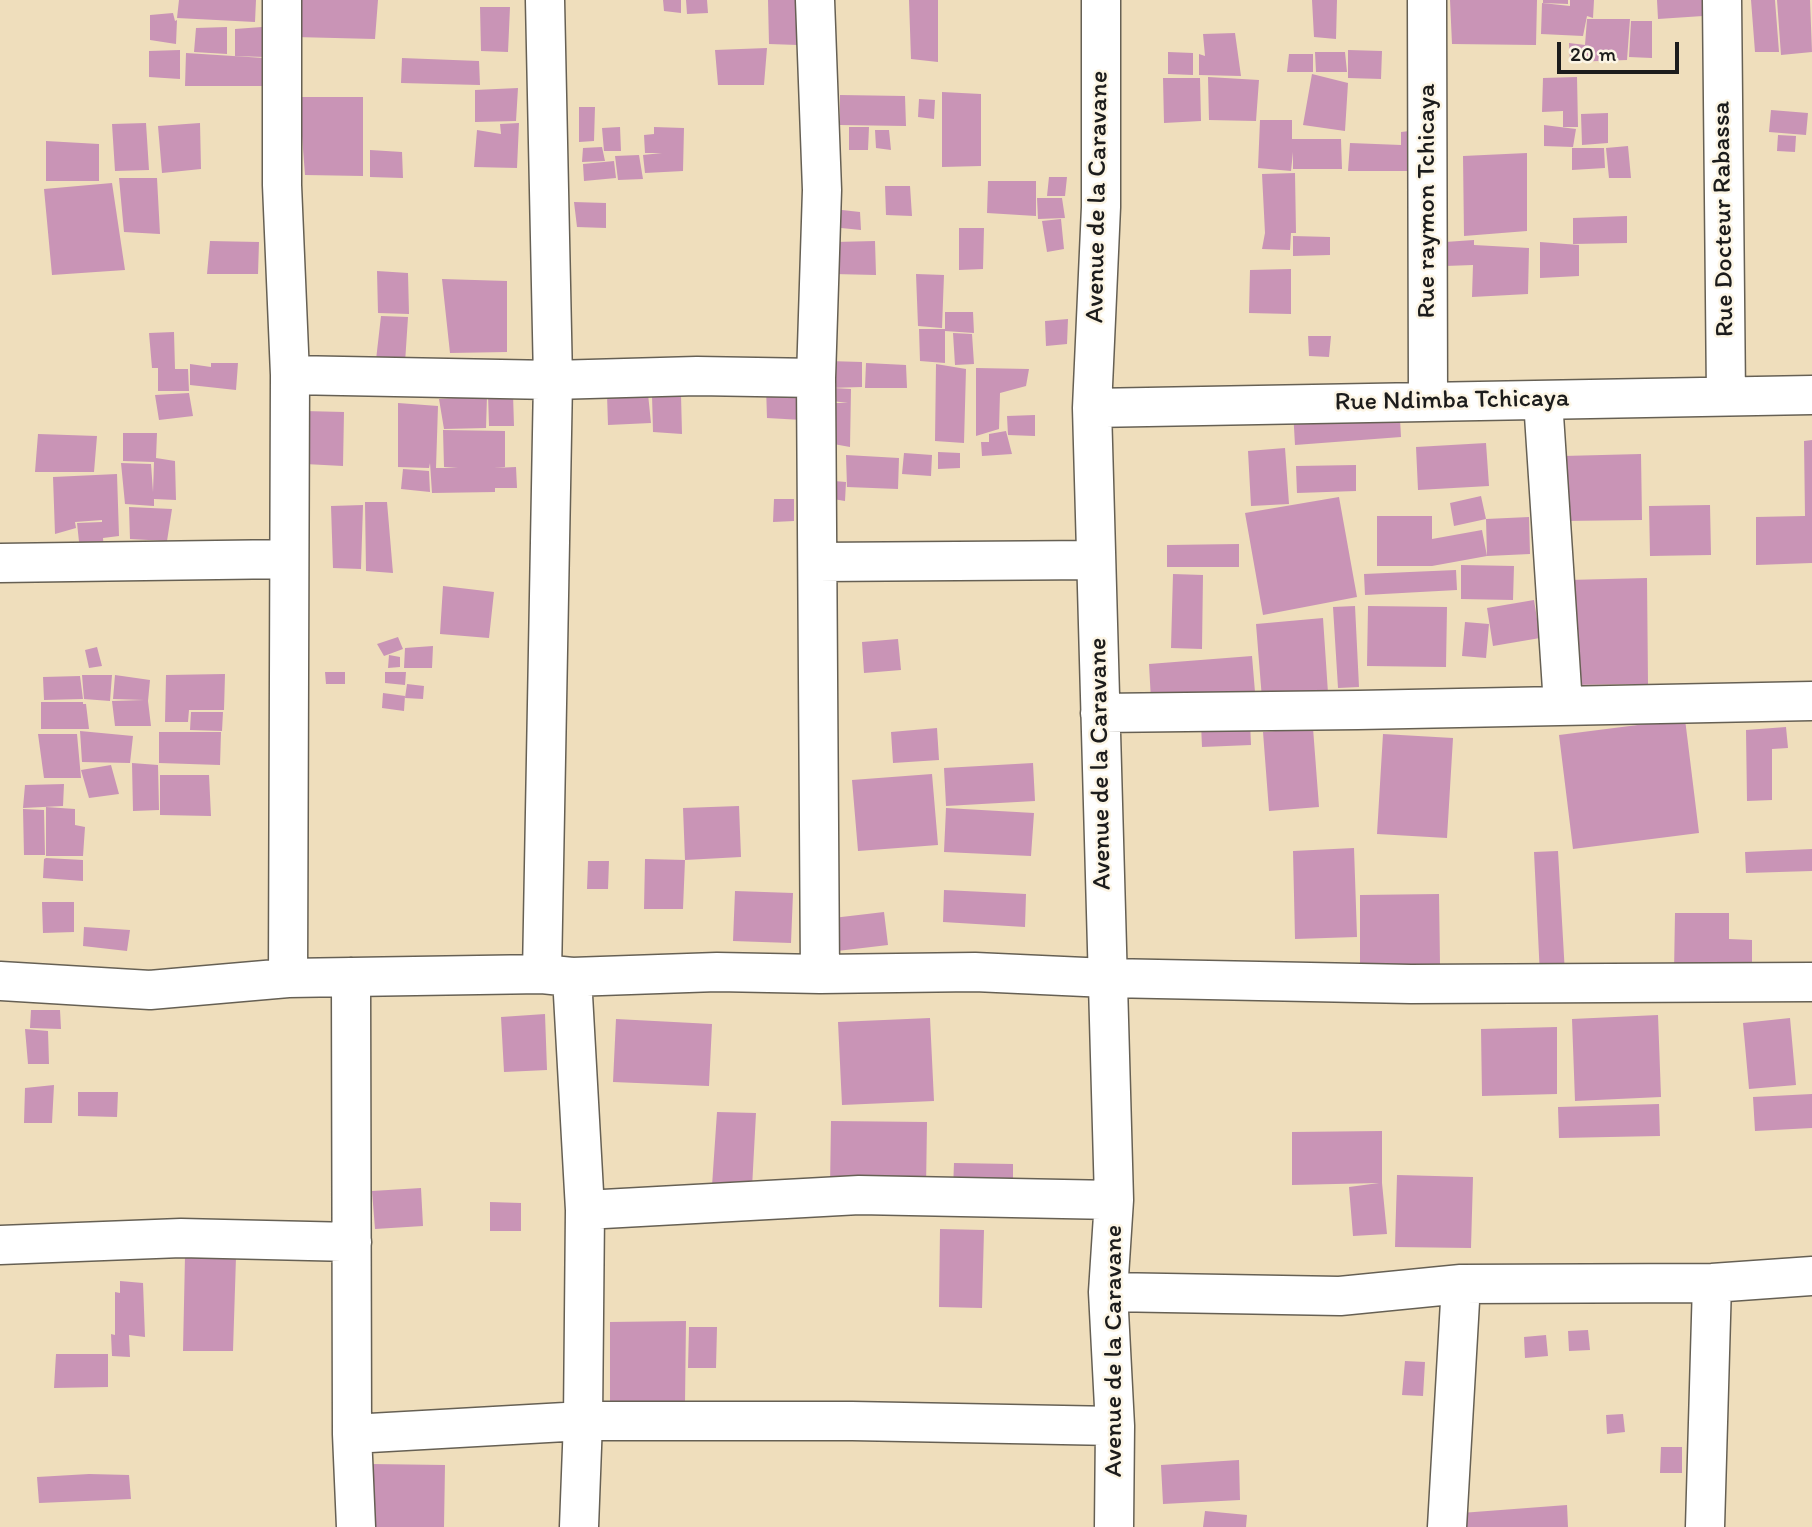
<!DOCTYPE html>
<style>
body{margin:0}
#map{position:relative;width:1812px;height:1527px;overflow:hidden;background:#efdebc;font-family:Itim,sans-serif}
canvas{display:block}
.scale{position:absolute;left:1557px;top:42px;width:122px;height:32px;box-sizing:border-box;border:4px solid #1c1c1c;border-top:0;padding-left:9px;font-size:21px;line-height:24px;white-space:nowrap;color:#1c1c1c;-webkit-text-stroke:5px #fcf5e5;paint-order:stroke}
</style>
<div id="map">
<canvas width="1812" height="1527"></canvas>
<div class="scale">20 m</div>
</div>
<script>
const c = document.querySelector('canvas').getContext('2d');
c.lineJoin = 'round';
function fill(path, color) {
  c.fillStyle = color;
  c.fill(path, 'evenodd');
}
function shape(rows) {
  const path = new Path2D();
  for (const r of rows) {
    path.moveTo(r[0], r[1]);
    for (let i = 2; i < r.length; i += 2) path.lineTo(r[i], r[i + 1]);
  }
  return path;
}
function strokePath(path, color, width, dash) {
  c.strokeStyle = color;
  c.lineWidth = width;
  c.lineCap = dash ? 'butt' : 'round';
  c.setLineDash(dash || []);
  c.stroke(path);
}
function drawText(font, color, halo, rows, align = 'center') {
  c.font = font + ' Itim,sans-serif';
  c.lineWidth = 5;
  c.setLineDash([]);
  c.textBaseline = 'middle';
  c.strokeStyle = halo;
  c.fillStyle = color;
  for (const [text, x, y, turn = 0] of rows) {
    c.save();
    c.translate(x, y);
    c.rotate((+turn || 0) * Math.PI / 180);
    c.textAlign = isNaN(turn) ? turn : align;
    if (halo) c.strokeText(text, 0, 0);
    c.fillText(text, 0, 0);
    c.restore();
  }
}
const building = shape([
 [179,0,256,0,255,22,177,18],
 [294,0,378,0,375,39,295,37],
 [663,0,681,0,681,13,664,11],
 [686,0,707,0,708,13,687,14],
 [768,0,798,0,798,45,769,44],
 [909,0,938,0,938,62,911,59],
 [1312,0,1337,0,1336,39,1314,37],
 [1450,0,1537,0,1536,45,1452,44],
 [1543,0,1568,0,1568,4,1543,3],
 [1570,0,1594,0,1593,18,1587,16,1583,36,1541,34,1542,3,1570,6],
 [1657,0,1703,0,1703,16,1658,19],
 [1751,0,1775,0,1779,52,1755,52],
 [1777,0,1810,0,1812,52,1781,55],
 [480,7,510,7,508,52,481,51],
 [173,13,175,21,177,20,176,44,150,40,150,15],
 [1587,19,1630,19,1627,60,1570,62,1569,43,1585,45],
 [1631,21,1652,21,1652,58,1629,57],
 [227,27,227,54,194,52,196,28],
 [262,27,264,57,235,56,235,29],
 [1235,33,1241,76,1199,75,1199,54,1205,56,1203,34],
 [767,48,764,85,718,85,715,50],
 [180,50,180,79,149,77,149,51],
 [1348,50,1382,51,1381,79,1348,78],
 [1168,52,1193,53,1193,75,1168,74],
 [1315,52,1345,52,1347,72,1316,72],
 [186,53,264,58,263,86,185,86],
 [1289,54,1313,54,1313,72,1287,72],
 [402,58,479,61,480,85,401,83],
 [1312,74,1348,83,1345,131,1303,125],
 [1208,77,1259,80,1256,121,1209,120],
 [1577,77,1578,127,1563,127,1563,111,1542,112,1543,78],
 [1163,78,1200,78,1201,121,1164,123],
 [518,88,516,121,475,122,475,90],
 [942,92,981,94,981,166,942,167],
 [840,95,905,96,906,126,840,125],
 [299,97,363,97,363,176,305,175],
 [919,99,935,100,934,119,918,117],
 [579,107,595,107,594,141,579,142],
 [1771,110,1808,113,1806,135,1769,132],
 [1608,113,1608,143,1582,145,1581,114],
 [1260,120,1292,120,1292,139,1341,139,1342,169,1293,169,1293,152,1291,171,1258,168],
 [146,123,149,170,115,171,112,124],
 [200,123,201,169,162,173,158,126],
 [519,123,517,168,474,167,477,130,501,134,500,124],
 [1544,125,1576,129,1573,147,1544,146],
 [620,127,621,151,604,151,602,128],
 [654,127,684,128,683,171,645,173,643,155,662,153,645,153,644,135,654,134],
 [849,127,869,127,868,150,849,150],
 [1427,129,1430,171,1348,171,1350,143,1401,145,1401,132],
 [875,130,889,130,891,150,876,148],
 [1778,135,1796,136,1795,152,1777,151],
 [46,141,99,144,99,181,46,181],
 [1628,146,1631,178,1609,178,1606,148],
 [602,147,605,161,582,162,583,148],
 [1572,148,1604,148,1605,168,1572,170],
 [370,150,402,152,403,178,370,177],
 [1527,153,1527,231,1464,236,1463,156],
 [639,155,643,179,618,180,615,156],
 [614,161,616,178,584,181,583,164],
 [1295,173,1296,233,1291,233,1290,250,1262,249,1265,233,1262,174],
 [1049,177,1067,177,1065,196,1047,196],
 [119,178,157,178,160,234,124,232],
 [988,181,1036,181,1036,216,987,213],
 [112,183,125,270,52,275,44,189],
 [885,186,910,186,912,216,886,215],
 [1037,198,1062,198,1065,218,1038,219],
 [574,202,606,203,606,228,577,227],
 [833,209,860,212,861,230,831,227],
 [1627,216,1627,243,1573,244,1573,218],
 [1061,219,1064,249,1047,252,1042,221],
 [959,228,984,228,983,269,959,270],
 [1293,236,1330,237,1330,255,1293,256],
 [1474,240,1474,245,1529,248,1528,294,1472,297,1473,265,1445,266,1445,242],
 [210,241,259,242,258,274,207,274],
 [875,241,876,275,834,274,835,242],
 [1540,242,1579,245,1579,276,1540,278],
 [1291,269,1291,314,1249,313,1250,270],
 [377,271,408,273,409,314,378,313],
 [916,274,944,275,942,328,918,326],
 [442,279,507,281,507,352,450,353],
 [945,312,973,312,974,333,945,331],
 [381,316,408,317,405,363,376,360],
 [1068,319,1067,344,1046,346,1045,321],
 [919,329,945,329,945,363,920,361],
 [174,332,175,369,188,369,189,391,158,391,158,368,152,368,149,333],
 [953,333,972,334,974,364,955,365],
 [1308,336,1331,336,1329,357,1309,356],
 [828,361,862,362,862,387,828,388],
 [211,363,238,363,236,390,190,385,190,364,211,367],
 [866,363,906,365,907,388,865,388],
 [936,364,966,369,964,443,935,441],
 [976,368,1029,369,1026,386,1000,393,999,429,976,436],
 [766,386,800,387,802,420,767,418],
 [833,388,851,389,850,447,828,443,827,403,848,403,832,401],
 [189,393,193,416,159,420,155,395],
 [488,394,513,394,514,426,489,426],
 [648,394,651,423,608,425,607,395],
 [652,395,681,395,682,434,653,432],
 [487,396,486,428,444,429,439,399],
 [1399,401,1401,437,1295,445,1293,410],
 [398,403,438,406,436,468,458,468,444,467,443,430,505,431,505,467,494,468,516,467,517,488,495,488,495,492,432,493,430,463,429,468,398,467],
 [304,411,344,412,343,466,305,464],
 [1035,415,1035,436,1008,435,1007,416],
 [1006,431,1012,454,982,456,981,442,989,442,989,434],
 [123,433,157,433,156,458,175,461,176,500,154,499,154,506,125,504,121,463,151,464,153,492,154,462,123,461],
 [38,434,97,436,94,472,35,472],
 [1812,440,1812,563,1756,565,1756,517,1805,516,1804,441],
 [1486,443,1489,486,1418,490,1416,447],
 [1285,448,1289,504,1251,506,1248,451],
 [938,452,960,453,960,468,938,469],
 [904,453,932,455,931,476,902,474],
 [1641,454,1642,520,1563,521,1563,456],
 [846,455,899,458,898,489,847,487],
 [1356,465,1356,491,1297,493,1296,466],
 [403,469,429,471,430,492,401,489],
 [117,474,119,536,103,538,104,551,80,551,77,523,102,522,102,520,75,522,76,528,55,534,53,477],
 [834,481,846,482,845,501,833,499],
 [1481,496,1486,519,1454,526,1450,503],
 [1339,497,1357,597,1263,615,1245,513],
 [774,499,794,499,794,521,773,522],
 [365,502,387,502,393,573,366,571],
 [363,505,361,569,333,568,331,506],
 [1710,505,1711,555,1650,556,1649,506],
 [129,507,172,509,167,541,130,539],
 [1377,516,1432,516,1432,539,1482,530,1487,556,1486,519,1529,517,1530,554,1487,556,1432,566,1377,566],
 [1239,544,1239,567,1167,567,1167,545],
 [1461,565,1514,566,1513,600,1461,599],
 [1456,570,1457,590,1365,595,1364,574],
 [1173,574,1203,575,1202,649,1171,648],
 [1647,578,1648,684,1569,685,1568,580],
 [443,586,494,592,489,638,440,634],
 [1534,600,1540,638,1493,646,1487,608],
 [1355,606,1359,687,1338,688,1333,607],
 [1368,606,1447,607,1446,667,1367,666],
 [1323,618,1328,693,1262,699,1256,624],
 [1465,622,1489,624,1486,658,1462,656],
 [398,637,403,649,384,656,377,644],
 [898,639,901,670,864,673,862,642],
 [433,646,432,668,404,668,405,648],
 [97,647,102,666,89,668,85,650],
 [389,655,400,657,400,667,388,668],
 [1252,656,1255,692,1151,700,1149,664],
 [325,672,345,672,345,684,326,684],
 [385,672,406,672,405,685,385,683],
 [225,674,224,710,189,710,188,722,165,722,166,675],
 [82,675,112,675,110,701,84,699],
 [115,675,150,680,148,701,151,726,115,726,112,701,144,700,113,699],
 [80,676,83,699,44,700,43,677],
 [407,684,424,686,423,699,405,698],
 [383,693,405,696,404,711,382,708],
 [41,702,83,702,83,704,86,704,89,729,41,729],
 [191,712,223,712,222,731,190,730],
 [1685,719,1699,833,1573,849,1559,735],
 [1250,722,1251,745,1202,747,1201,724],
 [1786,727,1788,748,1772,749,1772,800,1747,801,1746,730],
 [937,728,939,760,893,763,891,732],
 [1313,728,1319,807,1269,811,1263,732],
 [80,731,133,736,130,763,82,762],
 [159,732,221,732,220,765,159,763],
 [38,734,77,734,81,778,44,778],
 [1383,734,1453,738,1447,838,1377,834],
 [132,763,158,765,159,810,133,811],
 [1033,763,1035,801,946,806,944,768],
 [111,765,119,794,89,798,81,770],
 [932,774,938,845,858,851,852,780],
 [160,775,209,775,211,816,160,815],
 [64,784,63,806,23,808,25,785],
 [739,806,741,857,685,860,683,909,644,909,645,859,685,860,683,808],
 [46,807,75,809,75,825,85,827,83,856,46,856],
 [946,808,1034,813,1031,856,944,852],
 [23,809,44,810,45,855,24,855],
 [1354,848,1357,937,1295,939,1293,851],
 [1812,849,1812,871,1746,873,1745,852],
 [1558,851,1565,974,1540,976,1534,852],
 [46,858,83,860,83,881,43,878,44,859],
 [588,861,609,861,608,889,587,889],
 [944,890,1026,894,1025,927,943,922],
 [735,891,793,893,791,943,733,941],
 [1439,894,1440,964,1360,964,1360,895],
 [42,902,74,902,74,932,43,933],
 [884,912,888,945,837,951,833,918],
 [1675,913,1729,913,1729,939,1752,940,1752,965,1674,973],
 [84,927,130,930,127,951,83,946],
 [31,1010,60,1010,61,1029,30,1028],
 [545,1014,547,1070,504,1072,501,1017],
 [1658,1015,1661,1097,1575,1101,1572,1019],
 [930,1018,934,1101,842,1105,838,1022],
 [1790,1018,1796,1085,1749,1089,1743,1023],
 [616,1019,712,1024,709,1086,613,1082],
 [1557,1027,1557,1094,1482,1096,1481,1029],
 [25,1029,48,1031,49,1064,28,1064],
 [54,1085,52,1123,24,1123,25,1088],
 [78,1092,118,1092,117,1117,78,1116],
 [1812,1094,1812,1128,1755,1131,1753,1097],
 [1659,1104,1660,1136,1559,1138,1558,1107],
 [717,1112,756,1113,752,1188,712,1186],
 [831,1121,927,1122,926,1189,830,1188],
 [1382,1131,1382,1183,1387,1234,1353,1236,1349,1187,1379,1183,1292,1185,1292,1132],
 [954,1163,1013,1164,1013,1190,953,1189],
 [1397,1175,1473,1177,1471,1248,1395,1247],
 [421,1188,423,1226,375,1229,372,1191],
 [490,1202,521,1203,521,1231,490,1231],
 [940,1229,984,1230,982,1308,939,1307],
 [185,1256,236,1257,233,1351,183,1351],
 [120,1281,143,1283,145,1337,129,1335,130,1357,112,1356,111,1334,115,1335,115,1292,120,1293],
 [686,1321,685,1403,610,1404,610,1322],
 [689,1327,717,1327,716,1368,688,1368],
 [1588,1330,1590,1350,1569,1351,1568,1331],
 [1546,1335,1548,1356,1525,1358,1524,1337],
 [56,1354,108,1354,108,1387,54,1388],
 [1405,1361,1425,1362,1423,1396,1402,1395],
 [1623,1414,1625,1432,1607,1434,1606,1415],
 [1661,1447,1682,1447,1682,1473,1660,1473],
 [1239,1460,1240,1500,1163,1504,1161,1465],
 [371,1464,445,1465,444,1527,370,1527],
 [89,1474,129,1475,131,1499,39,1503,37,1477],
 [1567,1505,1568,1527,1462,1527,1461,1513],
 [1205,1511,1247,1515,1246,1527,1203,1527]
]);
const minor = shape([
 [282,0,282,185,290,375,288,978],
 [815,0,822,190,816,378,820,974],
 [1101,0,1101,207,1092,408,1114,1200,1108,1292,1115,1426,1114,1527],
 [1427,0,1428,402],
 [1722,0,1726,396],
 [290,375,553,380,697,376,816,378],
 [1543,400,1563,705],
 [1092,408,1812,395],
 [818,562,1096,560],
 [0,563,289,559],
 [1100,713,1358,710,1812,701],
 [542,974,553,380,545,0],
 [351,977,352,1434,356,1527],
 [572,977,585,1210,583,1421,579,1527],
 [0,981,150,990,288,978,542,974,572,977,717,972,820,974,975,972,1107,978,1411,984,1812,982],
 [585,1210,859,1195,1114,1200],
 [0,1245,181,1238,352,1242],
 [1108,1292,1340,1296,1461,1284,1712,1283,1812,1276],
 [352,1434,583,1421,852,1421,1115,1426],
 [1447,1527,1461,1284],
 [1705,1527,1712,1283]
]);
const streetNames = [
 ["Avenue de la Caravane",1098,197,-89],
 ["Rue raymon Tchicaya",1427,201,-90],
 ["Rue Docteur Rabassa",1724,219,-91],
 ["Rue Ndimba Tchicaya",1452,401,-1],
 ["Avenue de la Caravane",1101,764,-91],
 ["Avenue de la Caravane",1114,1351,-90]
];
fill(building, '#c994b6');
strokePath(minor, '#666054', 41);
strokePath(minor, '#fff', 38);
drawText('26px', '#1c1c1c', '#fcf5e5', streetNames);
</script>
